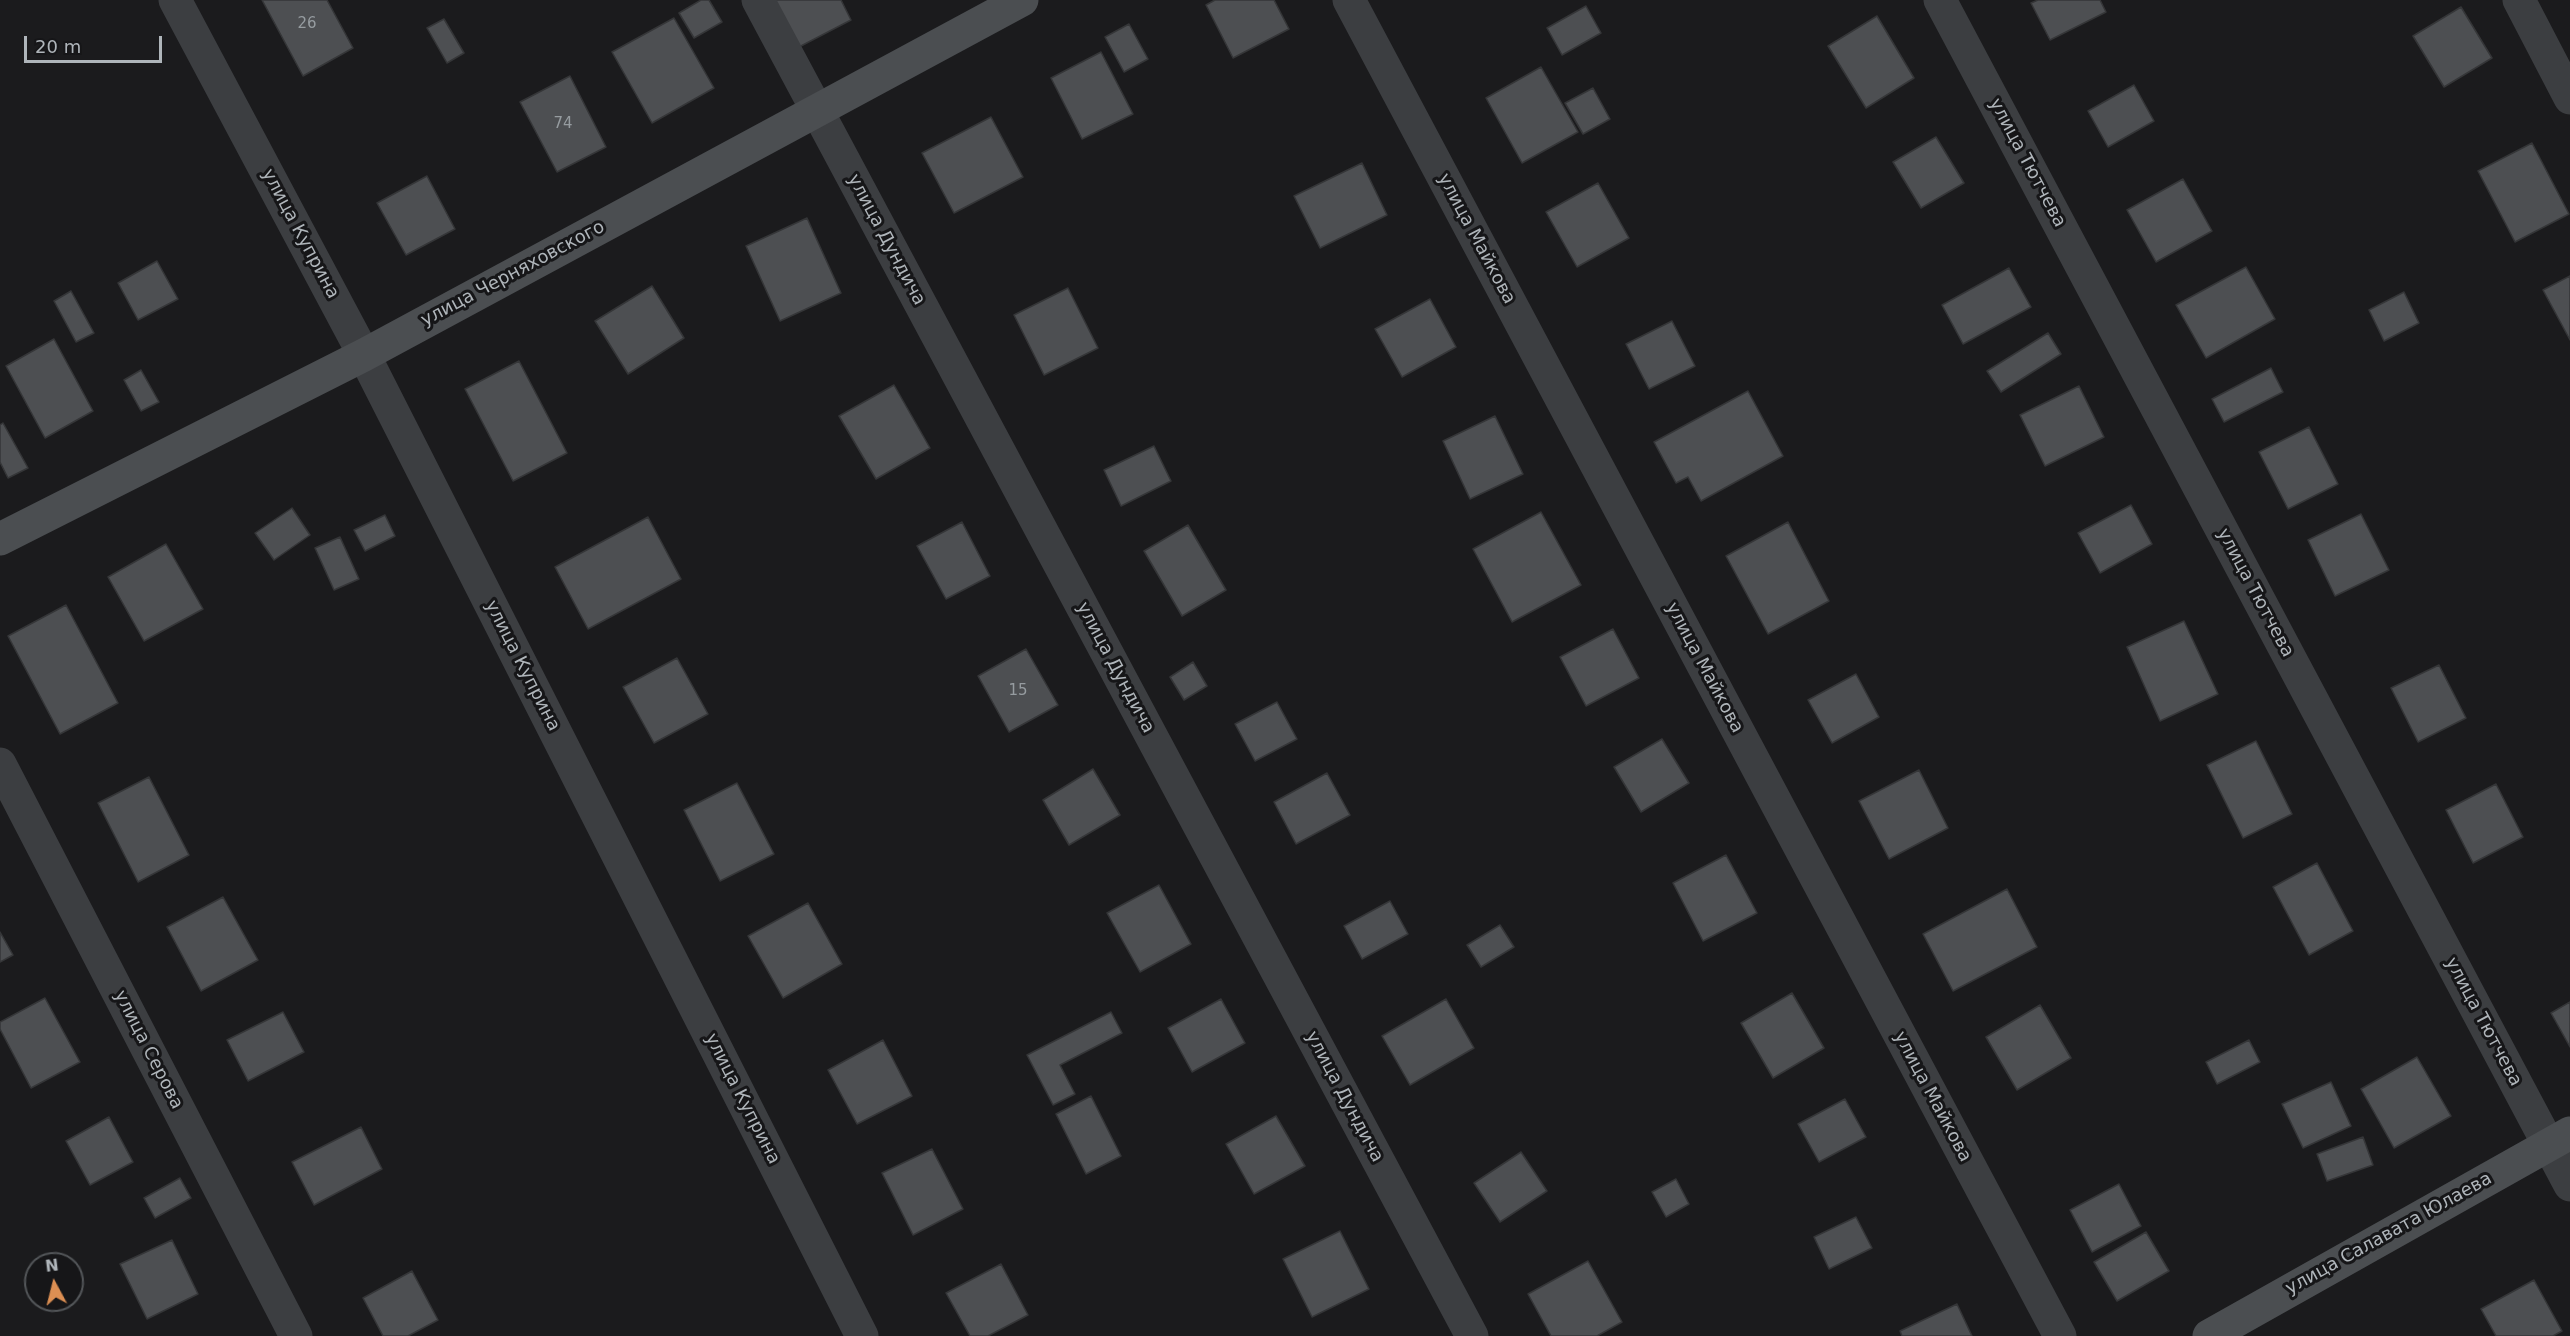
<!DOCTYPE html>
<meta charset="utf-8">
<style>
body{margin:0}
#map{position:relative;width:2570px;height:1336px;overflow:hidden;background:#1b1b1d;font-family:"DejaVu Sans",sans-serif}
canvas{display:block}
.north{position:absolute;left:24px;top:1252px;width:60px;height:60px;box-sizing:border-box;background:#161618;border:2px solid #535659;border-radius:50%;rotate:353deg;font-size:16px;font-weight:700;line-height:24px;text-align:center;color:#afb5ba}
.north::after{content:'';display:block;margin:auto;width:21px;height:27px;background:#dc8f53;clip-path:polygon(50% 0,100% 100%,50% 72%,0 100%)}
.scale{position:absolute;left:24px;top:36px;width:138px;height:27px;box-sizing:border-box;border:3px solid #afb5ba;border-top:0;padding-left:8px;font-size:18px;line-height:21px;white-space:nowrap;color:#afb5ba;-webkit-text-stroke:4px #161618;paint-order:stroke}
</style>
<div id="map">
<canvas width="2570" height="1336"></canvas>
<div class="north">N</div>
<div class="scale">20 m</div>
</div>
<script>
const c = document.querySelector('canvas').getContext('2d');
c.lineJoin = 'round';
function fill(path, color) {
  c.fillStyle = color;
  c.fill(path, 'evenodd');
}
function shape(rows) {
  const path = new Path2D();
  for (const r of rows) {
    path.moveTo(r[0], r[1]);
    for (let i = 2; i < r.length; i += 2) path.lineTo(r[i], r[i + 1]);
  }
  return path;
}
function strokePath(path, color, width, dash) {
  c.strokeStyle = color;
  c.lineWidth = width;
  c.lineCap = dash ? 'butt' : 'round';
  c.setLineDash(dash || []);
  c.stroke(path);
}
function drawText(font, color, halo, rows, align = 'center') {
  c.font = font + ' "DejaVu Sans",sans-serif';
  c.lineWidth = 6;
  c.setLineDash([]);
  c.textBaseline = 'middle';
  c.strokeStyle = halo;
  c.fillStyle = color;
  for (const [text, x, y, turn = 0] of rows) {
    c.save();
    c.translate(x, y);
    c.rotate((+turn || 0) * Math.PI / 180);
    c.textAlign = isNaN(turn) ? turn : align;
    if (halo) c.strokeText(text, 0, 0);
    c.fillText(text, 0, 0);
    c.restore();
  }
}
const building = shape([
 [262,0,327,0,353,48,303,76,262,0],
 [701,0,709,0,722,22,694,38,679,13,701,0],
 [775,0,841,0,851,20,799,47,775,0],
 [1215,0,1274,0,1289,29,1233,58,1206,5,1215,0],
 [2038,0,2100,0,2106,12,2050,40,2031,3,2038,0],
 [1586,6,1601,33,1562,55,1547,28,1586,6],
 [2461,7,2492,58,2444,87,2413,36,2461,7],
 [1877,16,1914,78,1866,108,1828,46,1877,16],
 [674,18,714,88,652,123,612,52,674,18],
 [444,19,464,53,447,63,427,28,444,19],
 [1129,24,1148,59,1124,72,1105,37,1129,24],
 [1101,52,1133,114,1082,139,1051,78,1101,52],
 [1541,67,1578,132,1522,163,1486,98,1541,67],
 [570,76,606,147,557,172,520,102,570,76],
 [2134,85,2154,121,2108,147,2088,111,2134,85],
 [1593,88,1610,119,1583,134,1565,103,1593,88],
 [991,117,1023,177,954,213,922,153,991,117],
 [1936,137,1964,183,1921,208,1893,162,1936,137],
 [2532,143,2569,214,2515,242,2478,171,2532,143],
 [1362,163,1387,215,1320,248,1294,196,1362,163],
 [427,176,455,229,406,255,377,203,427,176],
 [2183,179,2212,231,2156,262,2127,210,2183,179],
 [1598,183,1629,238,1577,267,1546,212,1598,183],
 [807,218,841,293,780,321,746,246,807,218],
 [157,261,178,299,138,320,118,283,157,261],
 [2246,267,2275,319,2206,358,2176,305,2246,267],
 [2009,268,2031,307,1963,344,1942,305,2009,268],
 [2570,276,2570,340,2543,290,2570,276],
 [652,286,684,338,628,374,595,321,652,286],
 [1068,288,1098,348,1044,375,1014,315,1068,288],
 [71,291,94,333,76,342,54,301,71,291],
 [2404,292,2419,323,2384,341,2369,310,2404,292],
 [1430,299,1456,347,1402,377,1375,329,1430,299],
 [1672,321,1695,366,1649,389,1626,344,1672,321],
 [2048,333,2061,354,2001,392,1987,371,2048,333],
 [54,339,93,411,45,438,6,366,54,339],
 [519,361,567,453,513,481,465,389,519,361],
 [2271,368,2283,392,2224,422,2212,399,2271,368],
 [141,370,159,402,141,411,124,380,141,370],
 [894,385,930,448,876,479,839,416,894,385],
 [2079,386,2104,437,2045,466,2020,415,2079,386],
 [1748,391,1783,456,1701,501,1688,477,1676,483,1654,442,1748,391],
 [1495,416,1523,474,1470,499,1443,441,1495,416],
 [3,423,28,468,8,478,0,462,0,425,3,423],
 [2309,427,2338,484,2288,509,2259,452,2309,427],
 [1154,446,1171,481,1121,506,1104,470,1154,446],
 [2131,505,2152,544,2100,573,2078,533,2131,505],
 [292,508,310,535,274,560,255,533,292,508],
 [1541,512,1581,585,1512,622,1473,549,1541,512],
 [2361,514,2389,570,2335,596,2308,540,2361,514],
 [385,515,395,536,365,551,354,530,385,515],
 [648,517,681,579,588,629,555,567,648,517],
 [962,522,990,576,946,599,917,546,962,522],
 [1788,522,1829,601,1768,634,1726,556,1788,522],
 [1188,525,1226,590,1182,616,1144,551,1188,525],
 [340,537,359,579,334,590,315,548,340,537],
 [166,544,203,609,144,641,108,577,166,544],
 [66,605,118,703,60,734,8,636,66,605],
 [2184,621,2218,694,2160,721,2127,647,2184,621],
 [1613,629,1639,678,1586,706,1560,657,1613,629],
 [1026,649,1058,705,1009,732,978,676,1026,649],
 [677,658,708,714,654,743,623,687,677,658],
 [1193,662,1207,686,1184,700,1170,677,1193,662],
 [2439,665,2466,718,2418,742,2391,688,2439,665],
 [1856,674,1879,717,1832,743,1808,700,1856,674],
 [1277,702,1297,739,1255,761,1235,724,1277,702],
 [1662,739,1689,783,1641,812,1614,767,1662,739],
 [2256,741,2292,814,2243,838,2207,765,2256,741],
 [1093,769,1120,815,1069,845,1043,800,1093,769],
 [1919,770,1948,828,1889,859,1859,801,1919,770],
 [1327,773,1350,815,1296,844,1274,802,1327,773],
 [149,777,189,855,138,882,98,803,149,777],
 [737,783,774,854,720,881,684,810,737,783],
 [2496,784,2523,837,2473,863,2446,810,2496,784],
 [1726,855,1757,913,1703,941,1673,883,1726,855],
 [2317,863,2353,931,2309,955,2273,887,2317,863],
 [1159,885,1191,944,1140,972,1107,913,1159,885],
 [2007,889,2037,947,1953,991,1923,934,2007,889],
 [223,897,258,960,201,991,167,927,223,897],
 [1390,901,1408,934,1362,959,1344,926,1390,901],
 [808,903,842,964,783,998,748,936,808,903],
 [1500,925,1514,947,1481,967,1467,945,1500,925],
 [0,932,13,955,0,962,0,932],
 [1792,993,1824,1048,1773,1078,1741,1023,1792,993],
 [45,998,80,1062,31,1088,0,1029,0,1022,45,998],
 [1221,999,1245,1043,1192,1072,1168,1028,1221,999],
 [1446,999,1474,1048,1410,1085,1382,1036,1446,999],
 [2570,1002,2570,1047,2551,1013,2570,1002],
 [2040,1005,2071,1058,2017,1090,1986,1037,2040,1005],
 [283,1012,304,1052,248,1081,227,1040,283,1012],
 [1111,1012,1122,1033,1060,1065,1075,1094,1053,1105,1027,1055,1111,1012],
 [883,1040,912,1096,857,1124,828,1070,883,1040],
 [2249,1040,2260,1062,2217,1084,2206,1062,2249,1040],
 [2417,1057,2451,1116,2394,1148,2361,1089,2417,1057],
 [2331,1082,2351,1126,2303,1148,2282,1104,2331,1082],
 [1091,1096,1121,1156,1086,1174,1056,1114,1091,1096],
 [1845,1099,1866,1137,1819,1162,1798,1124,1845,1099],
 [1276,1116,1305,1166,1254,1194,1226,1144,1276,1116],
 [109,1117,133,1162,90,1185,66,1141,109,1117],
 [361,1127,382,1169,314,1205,292,1162,361,1127],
 [2363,1137,2373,1165,2327,1181,2317,1154,2363,1137],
 [932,1149,963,1209,913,1235,882,1173,932,1149],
 [1521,1152,1547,1191,1500,1222,1474,1183,1521,1152],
 [180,1178,191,1198,155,1218,144,1198,180,1178],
 [1676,1179,1689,1204,1666,1217,1652,1192,1676,1179],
 [2119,1184,2141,1226,2092,1252,2070,1210,2119,1184],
 [1856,1217,1872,1248,1829,1269,1814,1237,1856,1217],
 [1340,1231,1369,1289,1312,1317,1283,1259,1340,1231],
 [2146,1232,2169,1271,2117,1301,2094,1262,2146,1232],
 [172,1240,198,1294,147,1319,120,1264,172,1240],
 [1588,1261,1622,1322,1597,1336,1551,1336,1528,1294,1588,1261],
 [1001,1264,1028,1315,988,1336,970,1336,946,1293,1001,1264],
 [412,1271,438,1320,408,1336,383,1336,363,1298,412,1271],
 [2534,1280,2562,1331,2553,1336,2496,1336,2481,1309,2534,1280],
 [1957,1304,1972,1336,1902,1336,1900,1331,1957,1304]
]);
const street = shape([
 [175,0,364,355,862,1336],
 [758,0,1472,1336],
 [1349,0,2060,1336],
 [1940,0,2570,1185],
 [2519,0,2570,98],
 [0,764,296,1336]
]);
const secondary = shape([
 [0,539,364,355,1022,0],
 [2209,1336,2570,1133]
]);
const numberNames = [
 ["26",307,24],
 ["74",563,124],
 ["15",1018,691]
];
const streetNames = [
 ["улица Тютчева",2027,163,62],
 ["улица Куприна",300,234,62],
 ["улица Майкова",1476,239,62],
 ["улица Дундича",886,240,62],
 ["улица Черняховского",513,274,-28],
 ["улица Тютчева",2255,593,62],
 ["улица Куприна",522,666,63],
 ["улица Дундича",1115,668,62],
 ["улица Майкова",1704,668,62],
 ["улица Тютчева",2483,1022,62],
 ["улица Серова",148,1050,63],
 ["улица Дундича",1344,1097,62],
 ["улица Майкова",1932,1097,62],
 ["улица Куприна",742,1099,63],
 ["улица Салавата Юлаева",2389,1234,-29]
];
fill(building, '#4d4f52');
strokePath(building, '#353638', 1.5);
strokePath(street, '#3c3e41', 33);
strokePath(secondary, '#4b4e51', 33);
drawText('15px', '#969ca0', null, numberNames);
drawText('18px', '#afb5ba', '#161618', streetNames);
</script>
